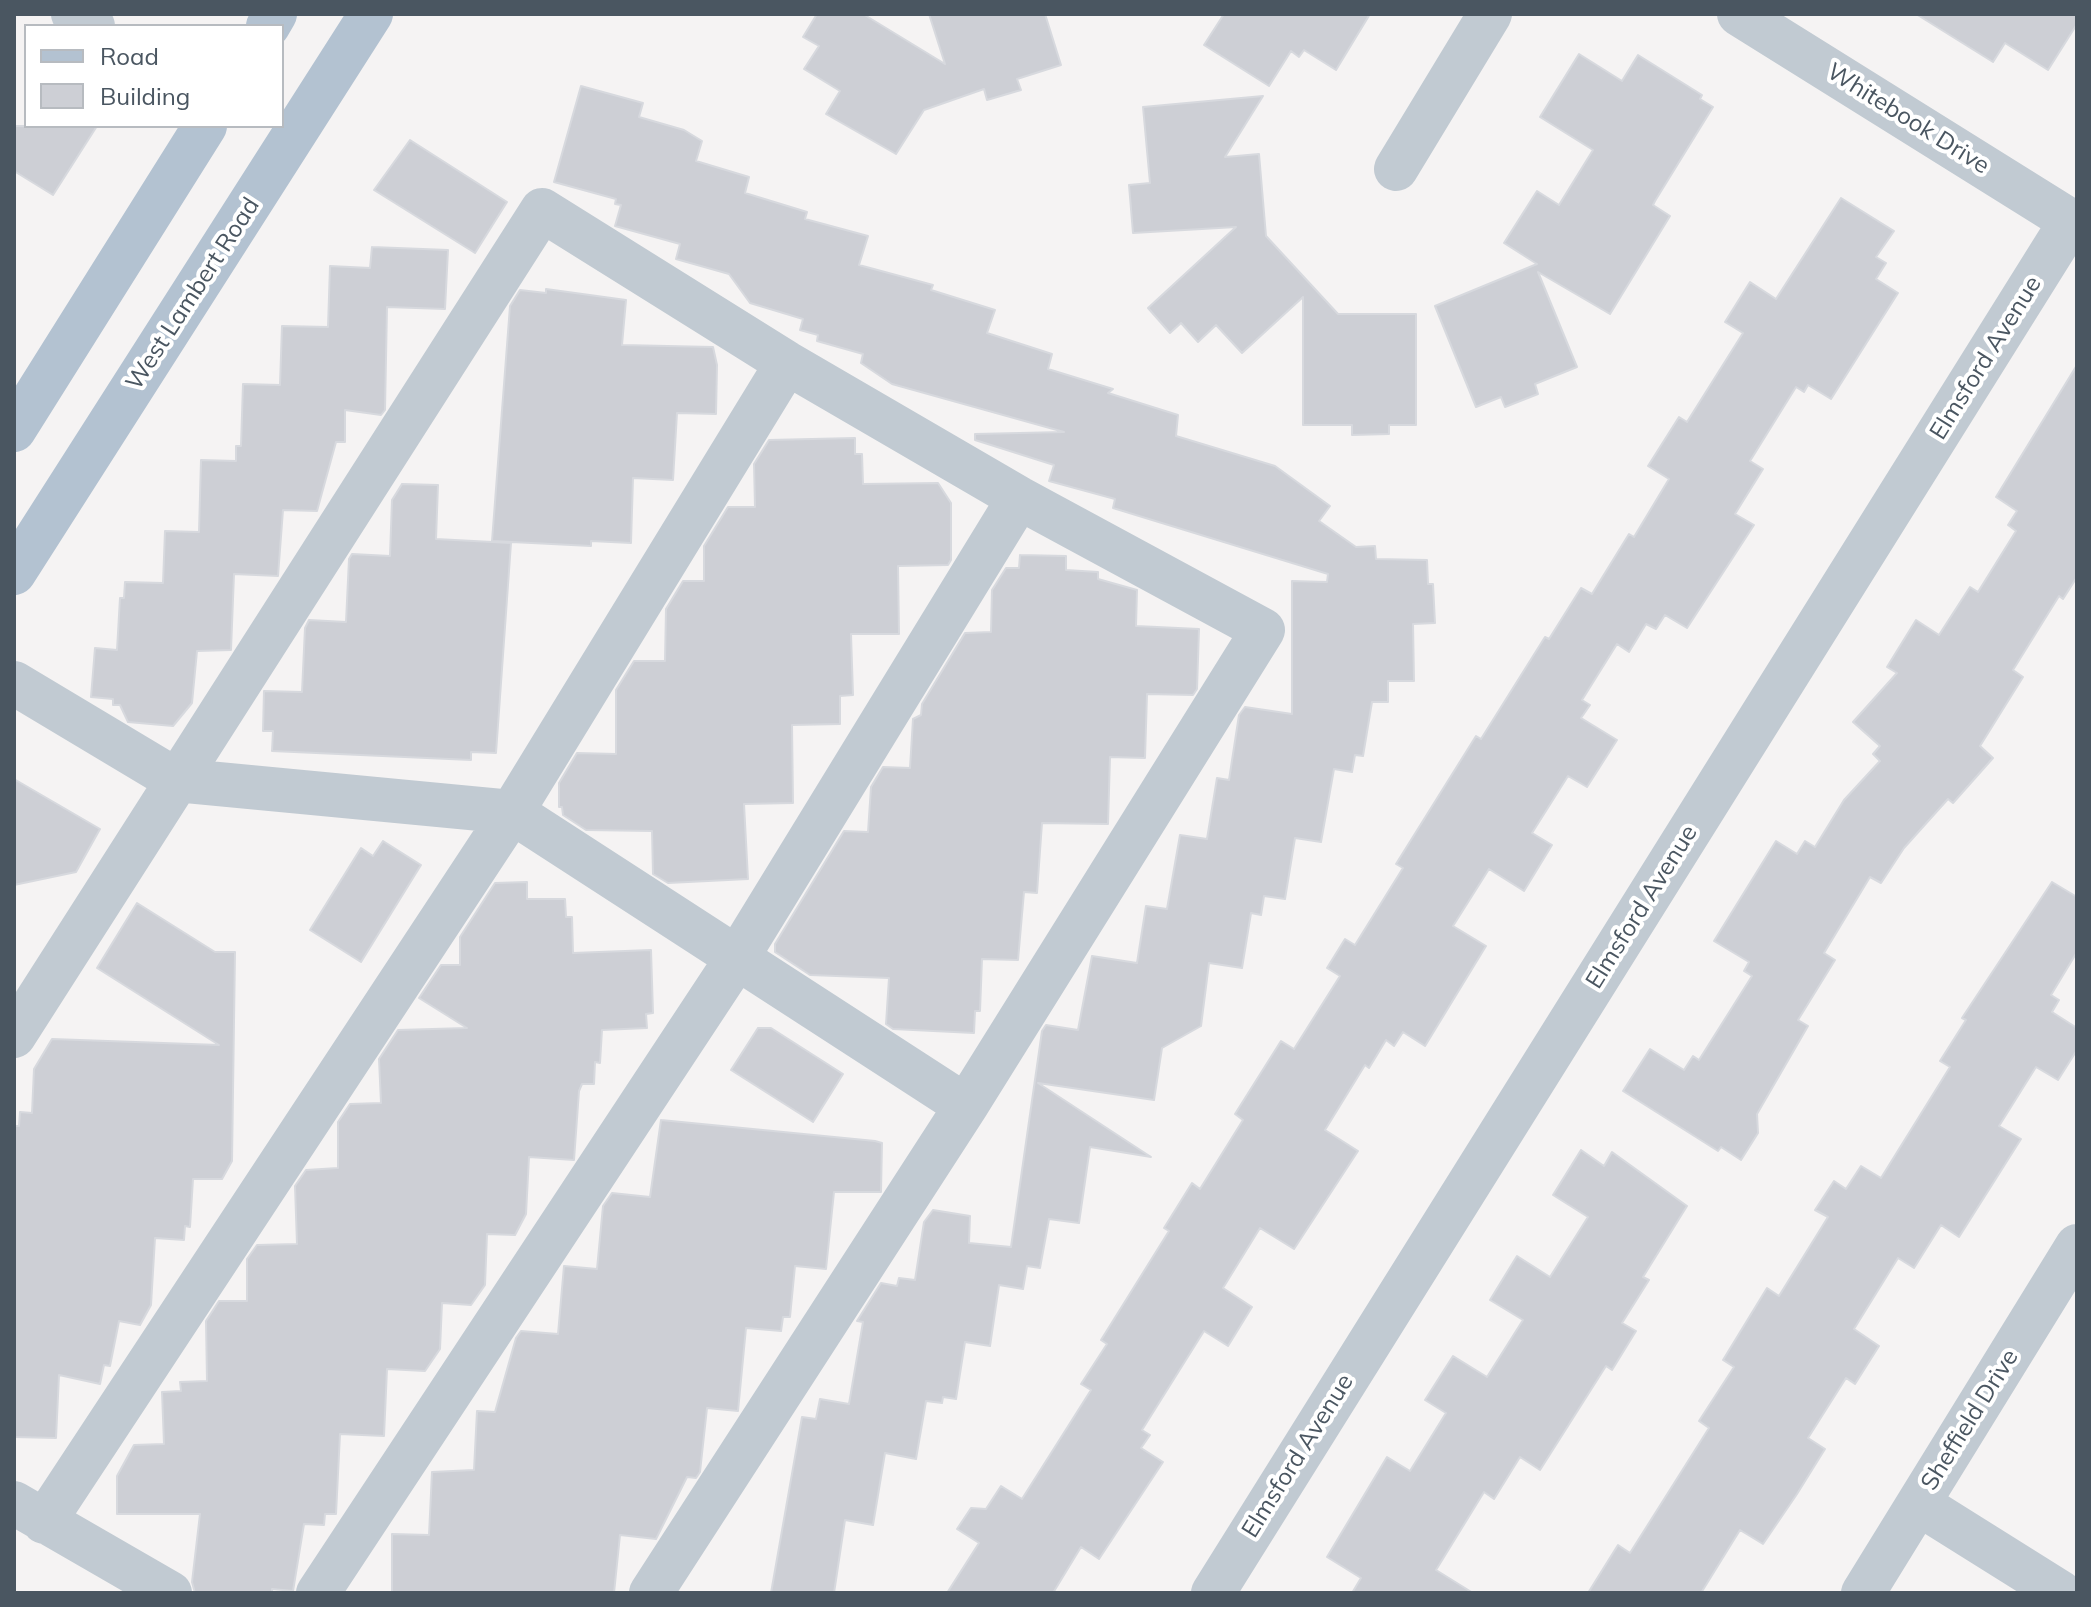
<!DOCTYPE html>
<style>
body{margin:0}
#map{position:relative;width:2091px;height:1607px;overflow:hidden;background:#f5f3f3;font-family:Mulish,sans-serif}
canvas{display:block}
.frame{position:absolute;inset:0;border:16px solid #4a5661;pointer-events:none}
.legend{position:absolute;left:24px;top:24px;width:260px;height:104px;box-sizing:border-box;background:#fff;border:2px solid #b7bbc0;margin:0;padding:10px 14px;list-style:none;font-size:24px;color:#4a5661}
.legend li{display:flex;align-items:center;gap:16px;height:40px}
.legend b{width:40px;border:2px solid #b7bbc0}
</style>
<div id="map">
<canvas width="2091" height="1607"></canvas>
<div class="frame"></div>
<ul class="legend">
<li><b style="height:10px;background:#b3c2d1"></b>Road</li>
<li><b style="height:22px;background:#cdcfd5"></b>Building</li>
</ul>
</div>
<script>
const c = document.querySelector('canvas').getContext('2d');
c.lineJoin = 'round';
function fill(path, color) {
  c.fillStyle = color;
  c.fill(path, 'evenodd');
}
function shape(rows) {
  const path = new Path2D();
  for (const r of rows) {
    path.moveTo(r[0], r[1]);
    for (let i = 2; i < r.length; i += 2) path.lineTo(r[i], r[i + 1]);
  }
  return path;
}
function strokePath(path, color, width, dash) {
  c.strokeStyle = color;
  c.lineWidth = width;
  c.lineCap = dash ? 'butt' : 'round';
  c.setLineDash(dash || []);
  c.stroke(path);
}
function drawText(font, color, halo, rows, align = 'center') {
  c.font = font + ' Mulish,sans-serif';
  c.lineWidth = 8;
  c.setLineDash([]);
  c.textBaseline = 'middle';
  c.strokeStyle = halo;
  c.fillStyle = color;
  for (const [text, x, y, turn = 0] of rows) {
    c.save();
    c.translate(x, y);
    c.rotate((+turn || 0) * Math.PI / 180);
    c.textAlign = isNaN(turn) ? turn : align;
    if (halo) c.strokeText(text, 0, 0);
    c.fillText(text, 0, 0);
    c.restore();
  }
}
const building = shape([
 [817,14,863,14,945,64,929,14,1045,14,1061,65,1017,79,1021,90,987,100,984,89,924,110,896,154,826,114,840,91,804,69,819,46,803,37,817,14],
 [1224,14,1370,14,1336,70,1304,50,1299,57,1291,51,1269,86,1204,45,1224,14],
 [1916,14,2077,14,2077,24,2048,70,2005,43,1993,62,1916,14],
 [1579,54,1622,81,1638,55,1702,95,1700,99,1713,107,1655,201,1653,205,1670,216,1610,314,1538,272,1577,367,1535,384,1538,394,1505,407,1501,397,1476,407,1435,306,1537,264,1504,243,1537,191,1559,205,1593,150,1540,117,1579,54],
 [581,86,643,103,639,117,684,130,702,141,696,161,749,177,745,193,807,212,805,219,868,236,859,265,933,285,931,290,995,310,987,333,1052,354,1048,369,1113,389,1108,393,1178,415,1176,436,1275,466,1330,506,1319,521,1356,547,1375,546,1376,559,1427,560,1428,584,1433,584,1435,623,1413,624,1414,681,1388,681,1388,702,1372,702,1363,756,1355,755,1352,772,1334,769,1321,842,1295,838,1285,899,1264,896,1261,915,1251,913,1242,968,1209,963,1201,1026,1162,1048,1154,1100,1038,1083,1151,1157,1090,1147,1079,1223,1049,1219,1040,1268,1027,1266,1023,1289,999,1285,990,1346,965,1342,956,1399,943,1397,942,1403,926,1401,916,1459,885,1453,873,1525,845,1520,834,1593,771,1593,802,1417,816,1419,820,1399,849,1404,863,1322,857,1321,881,1283,897,1286,899,1278,915,1280,924,1222,933,1210,970,1216,969,1243,1011,1247,1042,1031,1046,1025,1078,1030,1092,956,1137,963,1146,906,1167,909,1180,835,1207,839,1217,778,1229,780,1239,715,1245,707,1292,714,1292,581,1327,582,1328,574,1113,508,1115,499,1049,481,1054,465,975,440,975,434,1064,432,892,384,861,363,863,354,817,341,818,335,800,330,803,319,750,303,729,274,676,259,680,244,615,226,621,205,615,204,616,199,554,182,581,86],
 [1263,96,1225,157,1259,154,1266,236,1338,314,1416,314,1416,425,1389,425,1389,434,1352,435,1352,425,1303,425,1303,297,1242,353,1216,325,1198,342,1181,323,1170,333,1148,308,1236,227,1133,233,1129,185,1150,183,1143,107,1263,96],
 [14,126,97,126,53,195,14,171,14,126],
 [410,140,507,202,475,253,374,190,410,140],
 [1841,198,1894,231,1876,257,1886,263,1876,279,1898,293,1831,399,1808,385,1804,392,1796,387,1750,461,1763,469,1735,514,1754,525,1687,628,1665,615,1656,629,1646,624,1629,652,1617,644,1582,700,1590,705,1581,718,1617,740,1587,787,1568,776,1532,833,1552,845,1524,891,1489,869,1453,926,1486,946,1425,1046,1403,1032,1394,1046,1386,1040,1369,1068,1365,1065,1325,1130,1358,1151,1294,1249,1260,1228,1223,1288,1252,1307,1228,1346,1204,1331,1142,1430,1150,1435,1141,1448,1163,1462,1099,1559,1081,1547,1053,1593,947,1593,979,1543,957,1529,971,1508,986,1509,1001,1486,1022,1499,1091,1390,1081,1384,1107,1344,1101,1340,1169,1231,1164,1228,1192,1183,1200,1189,1243,1120,1235,1114,1281,1041,1294,1049,1340,976,1327,968,1345,939,1355,945,1403,868,1396,864,1476,736,1481,739,1545,637,1549,639,1581,588,1592,594,1629,534,1634,537,1669,479,1648,466,1679,417,1687,422,1743,333,1725,322,1750,282,1776,299,1841,198],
 [372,247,448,250,445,309,387,307,385,410,381,415,345,410,345,442,336,442,317,511,283,510,278,576,234,574,231,650,197,651,192,703,173,726,128,722,120,705,113,705,113,699,91,697,95,648,117,650,120,598,124,598,125,582,163,583,165,531,199,532,201,460,236,461,236,446,241,446,243,384,280,385,282,326,328,327,330,266,370,268,372,247],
 [546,289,626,300,622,345,713,347,717,365,716,414,677,413,673,480,633,478,631,543,591,541,591,546,492,541,510,306,520,290,546,293,546,289],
 [2077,365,2077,577,2063,599,2059,596,2013,670,2023,677,1980,746,1993,758,1953,803,1948,799,1904,848,1881,883,1870,877,1824,953,1835,960,1798,1020,1808,1026,1757,1114,1758,1133,1741,1160,1721,1147,1718,1151,1623,1091,1650,1049,1684,1070,1693,1056,1699,1060,1752,976,1744,971,1749,962,1714,941,1776,841,1797,854,1805,841,1815,847,1844,800,1880,761,1873,754,1880,746,1853,722,1897,673,1887,667,1916,620,1939,635,1970,587,1978,592,2016,531,2008,525,2017,511,1996,497,2077,365],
 [855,438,855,454,862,454,863,484,938,483,951,503,951,560,948,565,898,566,899,634,851,634,853,695,840,696,840,724,792,725,793,803,744,804,748,879,668,883,653,874,652,831,586,830,563,815,562,807,559,807,559,783,577,753,616,754,616,690,634,661,665,661,666,609,683,581,704,581,704,546,728,507,755,507,754,464,769,440,855,438],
 [402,484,438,485,436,539,511,543,496,753,471,752,471,760,272,751,273,731,263,731,264,691,302,692,305,628,309,620,346,622,349,559,352,554,390,556,392,500,402,484],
 [1020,555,1066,556,1066,570,1098,572,1098,579,1137,590,1136,626,1199,629,1197,689,1193,695,1147,694,1145,758,1110,757,1108,824,1042,823,1037,893,1024,892,1018,960,982,959,980,1011,975,1011,974,1033,893,1029,886,1024,889,978,810,975,775,952,775,944,844,831,868,832,871,787,883,767,910,768,913,719,921,715,922,704,965,633,991,632,992,590,1006,568,1019,568,1020,555],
 [14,779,100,829,76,872,14,885,14,779],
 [383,841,421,865,361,962,310,930,361,848,373,856,383,841],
 [527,882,527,899,565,899,566,917,572,917,573,953,651,950,653,1013,646,1014,647,1028,602,1030,600,1063,595,1062,594,1084,582,1084,579,1091,574,1160,529,1157,526,1214,515,1235,487,1234,485,1285,471,1305,442,1303,440,1349,425,1371,387,1369,384,1436,340,1434,336,1514,325,1514,324,1525,304,1524,293,1591,272,1589,272,1593,195,1593,192,1582,200,1514,117,1514,117,1476,134,1445,164,1444,162,1392,181,1391,180,1382,207,1381,206,1321,219,1301,247,1301,247,1259,257,1245,297,1244,295,1186,306,1170,338,1168,338,1122,350,1104,381,1103,379,1059,398,1030,467,1028,419,998,441,965,460,965,460,937,495,883,527,882],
 [2052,882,2077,897,2077,952,2051,995,2059,1000,2052,1012,2077,1028,2077,1050,2058,1080,2036,1067,1999,1126,2021,1139,1959,1237,1941,1225,1914,1268,1898,1258,1854,1329,1879,1346,1855,1384,1846,1378,1808,1438,1825,1449,1797,1494,1763,1544,1740,1530,1701,1593,1588,1593,1618,1545,1630,1553,1709,1428,1699,1421,1734,1367,1723,1360,1767,1288,1779,1296,1828,1217,1815,1210,1834,1181,1846,1189,1861,1166,1881,1178,1950,1067,1940,1061,1966,1020,1962,1018,2052,882],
 [137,903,215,952,235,952,232,1161,222,1179,193,1179,190,1227,185,1226,184,1240,155,1238,151,1305,140,1325,119,1321,110,1366,104,1365,100,1384,59,1375,56,1438,14,1437,14,1126,19,1126,20,1112,32,1113,34,1069,52,1039,219,1045,97,968,137,903],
 [758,1028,771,1028,843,1074,813,1122,731,1070,758,1028],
 [661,1120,875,1141,882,1143,881,1192,834,1192,826,1269,795,1266,790,1317,783,1317,781,1331,746,1328,738,1411,707,1408,700,1472,696,1478,687,1477,656,1539,620,1535,614,1593,392,1592,392,1534,429,1535,432,1472,474,1470,477,1411,495,1412,516,1338,521,1331,558,1334,564,1266,597,1269,603,1206,612,1193,650,1197,661,1120],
 [1581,1150,1604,1166,1612,1152,1687,1206,1643,1277,1649,1280,1622,1323,1636,1331,1612,1370,1606,1366,1540,1470,1520,1457,1494,1499,1484,1492,1436,1570,1473,1593,1352,1593,1361,1578,1327,1557,1387,1457,1410,1471,1446,1413,1425,1400,1453,1356,1487,1377,1523,1320,1490,1300,1517,1256,1550,1277,1588,1217,1553,1195,1581,1150]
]);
const minor = shape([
 [73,14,93,26],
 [1739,14,2077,225],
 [1396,169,1490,14],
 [14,683,176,780,512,812,966,1106],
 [14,1036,542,210,787,363,1019,498,1263,630,966,1106,651,1593],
 [14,1503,170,1593],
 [1919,1504,2061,1593],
 [44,1522,512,812,787,363],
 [318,1593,737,958,1019,498],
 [1213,1593,2071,221],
 [1863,1593,2077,1246]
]);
const major = shape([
 [268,26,275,14],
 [14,430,205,126],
 [14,573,371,14]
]);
const streetNames = [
 ["Whitebook Drive",1908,119,32],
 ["West Lambert Road",193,294,-57],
 ["Elmsford Avenue",1986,358,-58],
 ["Elmsford Avenue",1642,907,-58],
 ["Sheffield Drive",1970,1420,-58],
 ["Elmsford Avenue",1298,1456,-58]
];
fill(building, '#cdcfd5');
strokePath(building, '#d7d9de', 2);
strokePath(minor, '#c1cad2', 44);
strokePath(major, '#b3c2d1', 44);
drawText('24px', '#4a5661', '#fff', streetNames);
</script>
